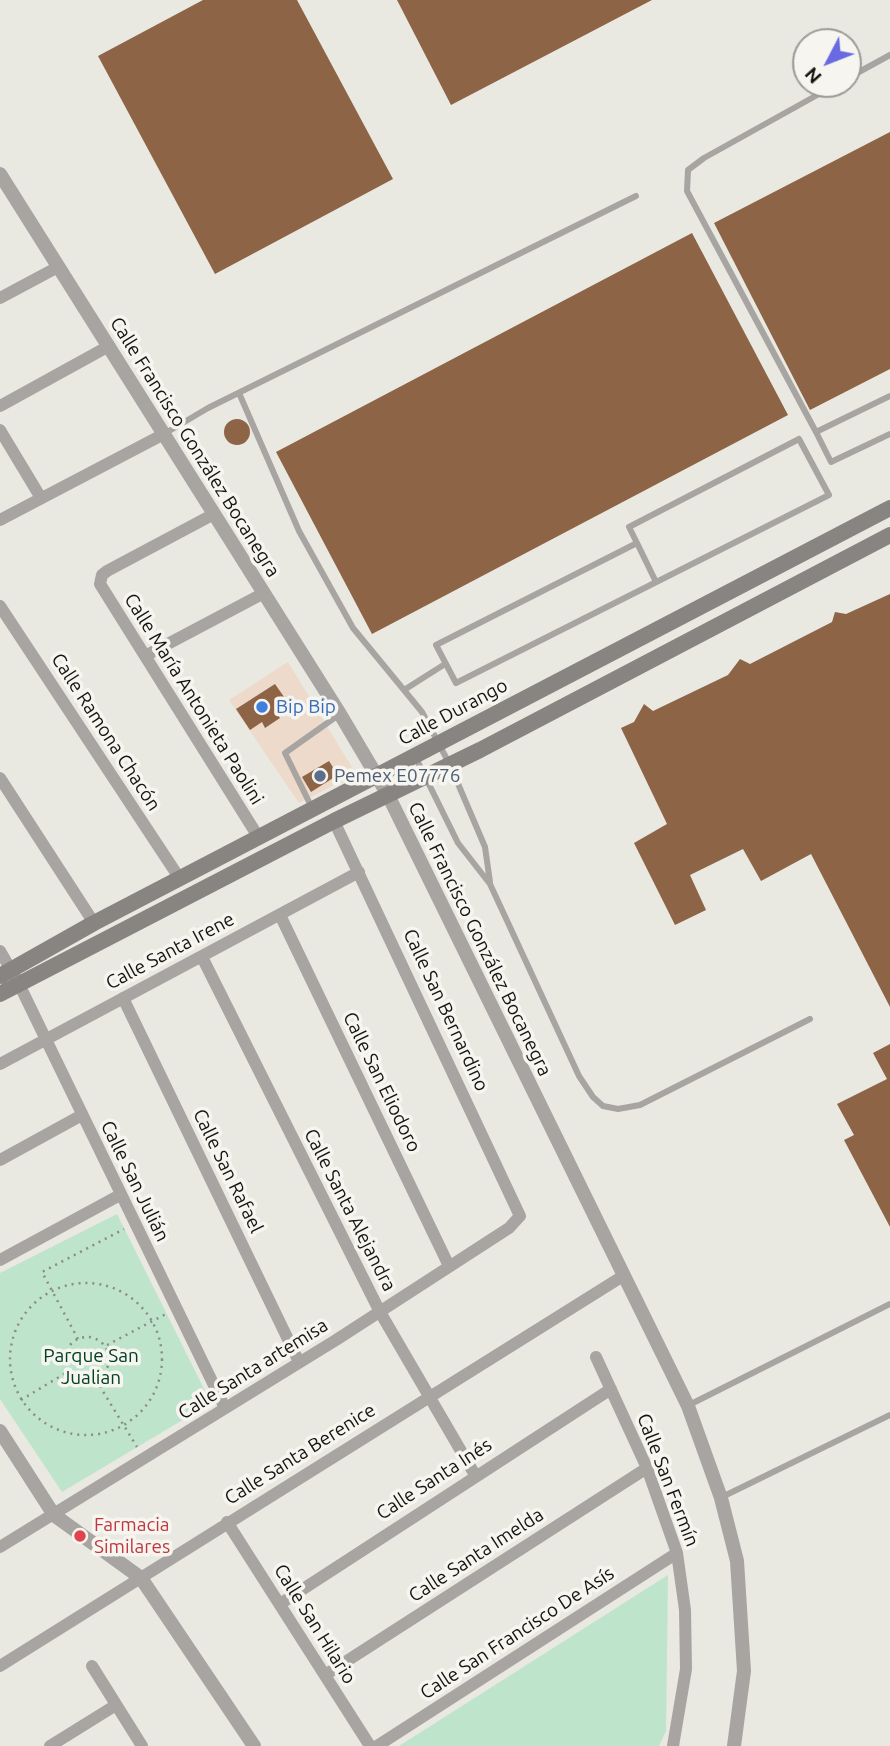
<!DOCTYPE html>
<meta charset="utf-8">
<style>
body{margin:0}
#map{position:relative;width:890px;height:1746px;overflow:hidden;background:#e9e8e1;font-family:Ubuntu,sans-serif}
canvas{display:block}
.north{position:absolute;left:792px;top:28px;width:70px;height:70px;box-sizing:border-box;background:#f7f5ef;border:2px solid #9d9b97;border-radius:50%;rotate:228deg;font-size:19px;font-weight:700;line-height:28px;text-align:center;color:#151412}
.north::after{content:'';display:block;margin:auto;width:24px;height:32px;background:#6969e2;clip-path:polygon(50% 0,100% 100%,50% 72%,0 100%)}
</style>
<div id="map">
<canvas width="890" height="1746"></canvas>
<div class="north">N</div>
</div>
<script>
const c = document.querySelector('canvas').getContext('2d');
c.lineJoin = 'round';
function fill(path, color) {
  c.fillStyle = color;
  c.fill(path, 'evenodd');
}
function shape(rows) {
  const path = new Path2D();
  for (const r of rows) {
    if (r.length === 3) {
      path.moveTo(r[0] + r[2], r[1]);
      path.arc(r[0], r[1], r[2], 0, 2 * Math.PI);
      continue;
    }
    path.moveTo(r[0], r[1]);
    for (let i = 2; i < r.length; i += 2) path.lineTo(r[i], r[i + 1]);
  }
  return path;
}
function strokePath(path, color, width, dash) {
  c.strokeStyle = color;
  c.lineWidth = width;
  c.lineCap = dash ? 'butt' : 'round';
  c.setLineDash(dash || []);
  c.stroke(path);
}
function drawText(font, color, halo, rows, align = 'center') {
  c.font = font + ' Ubuntu,sans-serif';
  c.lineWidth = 7;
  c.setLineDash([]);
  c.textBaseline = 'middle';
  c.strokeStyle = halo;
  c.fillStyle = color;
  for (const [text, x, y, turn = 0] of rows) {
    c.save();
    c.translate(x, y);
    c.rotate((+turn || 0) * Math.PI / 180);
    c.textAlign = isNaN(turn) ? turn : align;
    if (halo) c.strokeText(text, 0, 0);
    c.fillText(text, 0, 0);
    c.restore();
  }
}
const commercial = shape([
 [288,662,356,774,299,803,229,700]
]);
const green = shape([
 [117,1214,211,1403,62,1492,0,1399,0,1273],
 [668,1575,666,1731,659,1746,399,1746]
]);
const building = shape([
 [203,0,297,0,393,179,215,274,98,56],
 [397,0,652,0,451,105],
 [890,132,890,369,810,410,714,223],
 [692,233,788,415,372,634,276,452],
 [237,432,13],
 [890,594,890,1007,811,854,761,881,743,849,690,875,706,910,675,925,634,843,667,824,621,728,634,722,644,704,653,711,728,675,740,659,750,664,832,622,835,612,846,614],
 [275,684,289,704,277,713,280,718,265,728,262,722,250,730,236,709],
 [329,761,338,775,311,792,302,777],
 [890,1044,890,1227,844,1140,854,1135,837,1104,887,1079,873,1053]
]);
const path = shape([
 [86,1359,76],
 [87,1359,22],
 [78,1339,42,1272,124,1229],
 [107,1345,166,1314],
 [96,1380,137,1447],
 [21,1400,69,1371]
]);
const service = shape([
 [848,78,890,55],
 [239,393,299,531,353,628,422,712,450,765,485,847,490,882],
 [890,396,816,432,831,462,890,434],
 [816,432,687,191,688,170,704,158,837,84],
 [164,434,208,408,636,196],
 [799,439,829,495,456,683,436,645,637,543,629,527,799,439],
 [637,543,656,582],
 [404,690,445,664],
 [416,758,458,843,490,884,579,1076,593,1097,603,1106,618,1109,640,1105,810,1019],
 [312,808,285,753,340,714],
 [689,1405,890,1304],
 [722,1497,890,1415]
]);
const minor = shape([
 [0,298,58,267],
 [0,406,109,346],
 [0,430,41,498],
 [214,514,107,571,102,575,100,584,259,838],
 [0,520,164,434],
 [0,606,180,879],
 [145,656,264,593],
 [0,778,94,923],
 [280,915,449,1266],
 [0,951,19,984,225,1408],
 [202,957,380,1312,475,1475],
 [123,998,299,1362],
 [0,1064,359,872],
 [0,1160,82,1115],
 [0,1260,120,1195],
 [596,1357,647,1468,677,1553,685,1610,686,1669,673,1746],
 [227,1522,370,1746],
 [0,1547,336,1340,509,1228,520,1216,334,821],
 [280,1604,611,1389],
 [0,1666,623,1276],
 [92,1666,142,1746],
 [325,1675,647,1468],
 [50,1746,116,1705],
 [377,1746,677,1553]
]);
const tertiary = shape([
 [0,174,340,714,388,795,688,1406,721,1498,737,1561,744,1671,734,1746],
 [0,1431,54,1515,141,1578,254,1746]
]);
const secondary = shape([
 [0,976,94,923,890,508],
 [0,994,334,821,480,750,890,535]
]);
const markers = [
 [262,707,7,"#3f7fe0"],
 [320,776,7,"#5c6f8a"],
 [80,1536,7,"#e0444e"]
];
const streetNames = [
 ["Calle Francisco González Bocanegra",195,447,58],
 ["Calle María Antonieta Paolini",194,699,58],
 ["Calle Durango",453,712,-28],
 ["Calle Ramona Chacón",106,732,57],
 ["Calle Francisco González Bocanegra",480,939,64],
 ["Calle Santa Irene",170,951,-28],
 ["Calle San Bernardino",446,1010,65],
 ["Calle San Eliodoro",382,1082,64],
 ["Calle San Rafael",228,1171,64],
 ["Calle San Julián",135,1181,64],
 ["Calle Santa Alejandra",350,1210,63],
 ["Calle Santa artemisa",253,1369,-32],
 ["Calle Santa Berenice",300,1454,-32],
 ["Calle Santa Inés",434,1479,-33],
 ["Calle San Fermín",668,1480,69],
 ["Calle Santa Imelda",476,1555,-33],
 ["Calle San Hilario",315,1624,58],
 ["Calle San Francisco De Asís",517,1633,-33]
];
const shopNames = [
 ["Bip Bip",276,707]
];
const serviceNames = [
 ["Pemex E07776",334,776]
];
const parkNames = [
 ["Parque San",91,1356],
 ["Jualian",91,1378]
];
const healthNames = [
 ["Farmacia",94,1525],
 ["Similares",94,1547]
];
fill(commercial, '#eddaca');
fill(green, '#bfe4cc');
fill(building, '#8d6446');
strokePath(path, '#8c8b86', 2.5, [2, 5]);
strokePath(service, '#a7a4a2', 6);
strokePath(minor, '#a7a4a2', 12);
strokePath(tertiary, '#a7a4a2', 14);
strokePath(secondary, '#878481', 16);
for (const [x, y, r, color] of markers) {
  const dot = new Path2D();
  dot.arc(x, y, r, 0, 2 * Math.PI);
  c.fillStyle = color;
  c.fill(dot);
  strokePath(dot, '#f7f5ef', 2.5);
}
drawText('19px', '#151412', '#f7f5ef', streetNames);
drawText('19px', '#366cbe', '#f7f5ef', shopNames, 'left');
drawText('19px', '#4e5e75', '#f7f5ef', serviceNames, 'left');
drawText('19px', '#004023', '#f7f5ef', parkNames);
drawText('19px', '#be3a42', '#f7f5ef', healthNames, 'left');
</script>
